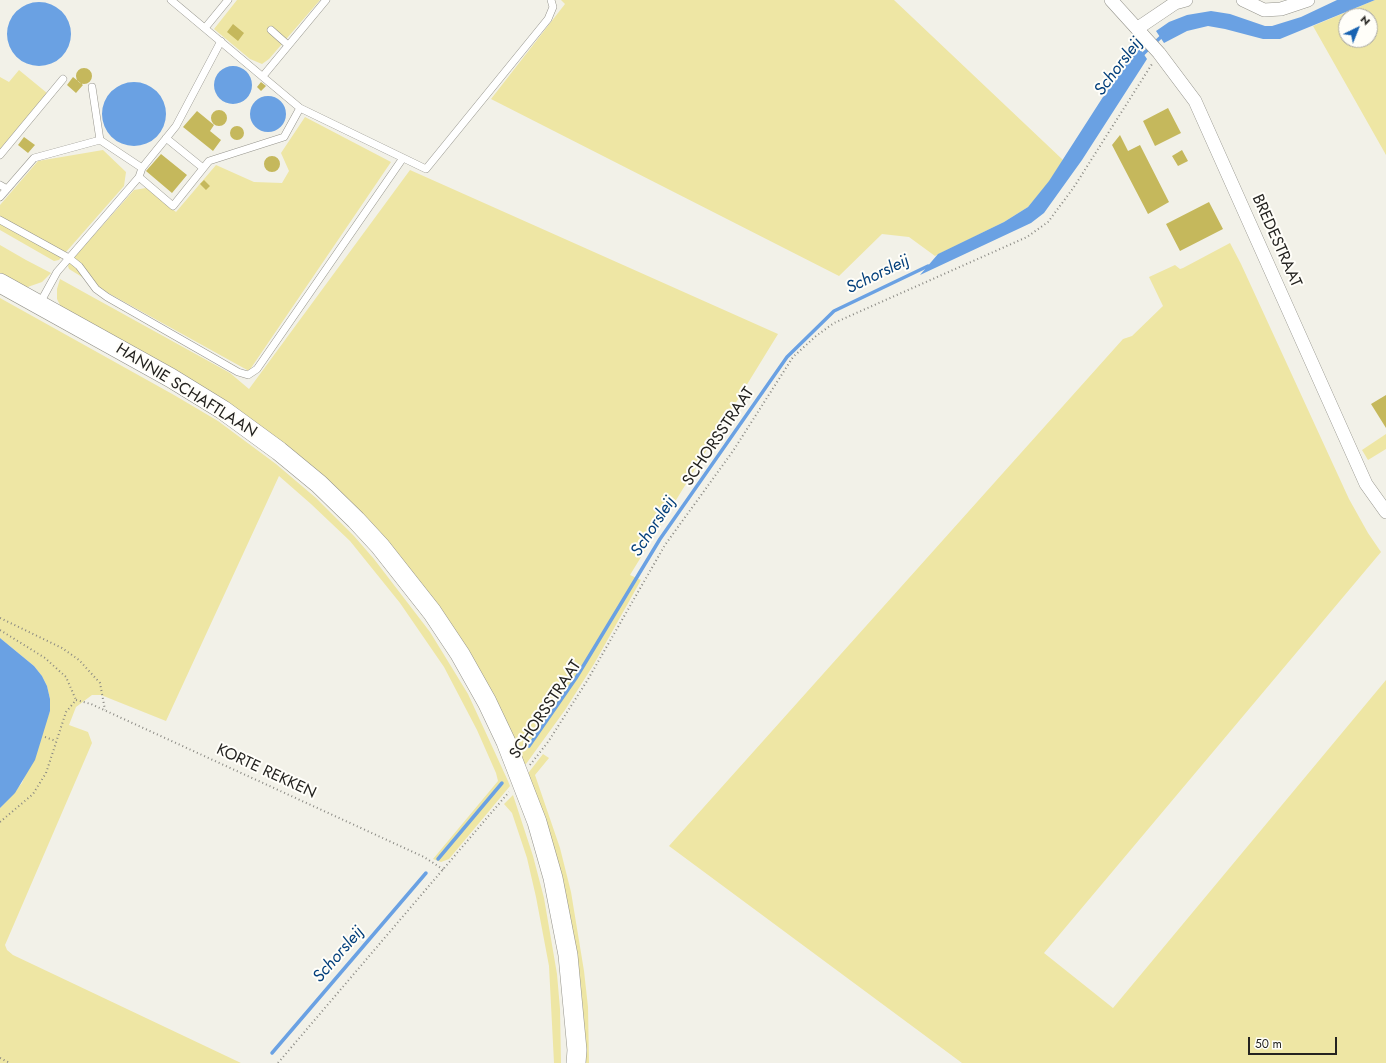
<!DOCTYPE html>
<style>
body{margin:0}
#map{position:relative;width:1386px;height:1063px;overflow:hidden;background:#f2f1e8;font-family:Jost,sans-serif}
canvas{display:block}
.north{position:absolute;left:1338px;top:8px;width:40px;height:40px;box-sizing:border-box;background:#fffef9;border:1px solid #a7a6a2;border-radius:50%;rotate:43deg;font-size:11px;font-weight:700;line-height:16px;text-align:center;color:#242320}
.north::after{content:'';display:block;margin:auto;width:14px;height:18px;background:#1863b2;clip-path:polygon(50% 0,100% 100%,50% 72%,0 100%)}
.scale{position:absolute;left:1248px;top:1037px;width:89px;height:18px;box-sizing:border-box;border:2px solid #242320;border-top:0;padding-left:5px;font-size:12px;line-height:14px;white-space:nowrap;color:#242320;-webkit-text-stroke:3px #fffef9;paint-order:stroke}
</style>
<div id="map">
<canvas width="1386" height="1063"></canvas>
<div class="north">N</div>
<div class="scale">50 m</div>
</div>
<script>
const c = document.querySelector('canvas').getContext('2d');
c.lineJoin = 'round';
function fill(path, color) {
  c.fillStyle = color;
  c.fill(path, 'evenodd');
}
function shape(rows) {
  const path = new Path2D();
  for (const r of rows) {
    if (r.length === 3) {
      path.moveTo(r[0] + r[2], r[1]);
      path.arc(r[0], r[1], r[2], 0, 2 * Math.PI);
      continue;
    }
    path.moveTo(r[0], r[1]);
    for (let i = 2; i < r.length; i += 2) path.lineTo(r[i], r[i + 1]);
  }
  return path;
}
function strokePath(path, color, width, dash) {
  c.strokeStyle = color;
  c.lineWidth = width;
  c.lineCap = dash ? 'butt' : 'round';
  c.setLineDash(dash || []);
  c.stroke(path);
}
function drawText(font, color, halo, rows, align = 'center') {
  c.font = font + ' Jost,sans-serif';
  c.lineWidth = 4;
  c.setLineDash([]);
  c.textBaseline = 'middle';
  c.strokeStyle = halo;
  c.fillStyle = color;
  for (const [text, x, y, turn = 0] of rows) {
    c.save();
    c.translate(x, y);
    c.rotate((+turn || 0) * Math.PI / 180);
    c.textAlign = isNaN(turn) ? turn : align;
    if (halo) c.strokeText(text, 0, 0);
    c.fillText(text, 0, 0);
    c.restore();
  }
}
const green = shape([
 [237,0,320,0,269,59,262,64,250,59,214,29],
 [561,0,894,0,1063,160,1049,182,1028,207,1004,222,935,256,909,237,882,234,839,276,491,99,565,4],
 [1375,0,1386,0,1386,155,1313,26],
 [1346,16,1370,16,1370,40,1346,40],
 [19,70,47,93,0,149,0,77,9,82],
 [305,117,391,162,249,371,110,294,69,269,68,266,71,261,134,190,146,188,176,212,216,165,254,182,282,183,289,171,281,153],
 [103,150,126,172,124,186,59,260,54,261,0,230,0,205,38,161],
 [410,170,778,334,630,575,641,580,594,664,565,710,526,764,523,765,501,717,348,504,63,311,57,299,57,289,60,279,230,373,249,389],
 [1230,243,1241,264,1349,499,1368,533,1381,552,1044,953,1113,1008,1386,680,1386,1063,962,1063,669,846,1123,339,1132,336,1163,306,1149,277,1175,265,1180,269,1183,268],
 [0,245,26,260,51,273,42,282,22,289,0,276],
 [0,298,174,395,218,421,276,464,316,498,354,536,374,559,430,632,468,694,508,781,510,786,449,859,441,862,433,859,498,781,496,773,477,730,444,667,400,603,350,541,311,504,279,476,166,721,101,695,92,695,76,707,69,725,88,732,92,743,5,945,7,950,13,955,241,1063,0,1063,0,808,22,783,50,711,50,699,47,686,42,676,34,666,0,638],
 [1386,434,1386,449,1368,460,1362,450],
 [543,754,549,758,535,775,560,848,571,892,584,971,588,1007,589,1063,581,1063,528,777,529,772],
 [513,795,533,856,544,898,557,974,560,1009,561,1063,554,1063,549,966,536,897,527,858,512,813,504,804]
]);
const water = shape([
 [1337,0,1375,0,1280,39,1263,39,1225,29,1208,26,1187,31,1164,43,1156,31,1169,22,1187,15,1211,11,1230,14,1265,26,1272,26,1301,17],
 [39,34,32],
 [1137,44,1147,59,1082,160,1044,213,1031,223,920,275,938,254,1004,222,1028,207,1049,181],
 [233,85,19],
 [134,114,32],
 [268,114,18],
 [0,638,34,666,42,676,47,686,50,699,50,711,35,760,15,793,0,808]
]);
const stream = shape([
 [1141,56,1164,34],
 [529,746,576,678,660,539,787,357,834,311,928,266],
 [438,859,502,783],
 [272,1053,426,873]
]);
const building = shape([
 [233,24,244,33,238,41,227,32],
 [84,76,8],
 [73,77,83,85,76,93,67,85],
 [261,82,266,86,261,91,257,87],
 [1168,108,1181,133,1155,146,1143,121],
 [219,118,8],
 [197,111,214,125,210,131,221,140,213,151,183,127],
 [237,133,7],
 [1120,135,1128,151,1140,145,1169,202,1148,214,1112,145],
 [24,137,35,145,28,153,18,145],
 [1182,150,1188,161,1178,166,1172,156],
 [161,154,187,175,172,193,146,171],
 [272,164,8],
 [204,180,210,186,206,190,200,184],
 [1209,202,1223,229,1180,251,1166,224],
 [1386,395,1386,428,1371,404]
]);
const path = shape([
 [0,618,62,648,79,660,100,683,105,710],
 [0,630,45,658,66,677,76,700],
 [76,700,91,704,424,857,444,870],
 [45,737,56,741],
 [530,765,548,742,587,681,665,545,733,451,793,357,816,336,834,323,1027,237,1048,222,1074,187,1152,64],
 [0,822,33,794,46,773,66,712,76,700],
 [0,1058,10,1063],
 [278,1063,509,792]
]);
const lane = shape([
 [171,0,300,108,426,169,548,19,553,7,551,0],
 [205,28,228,0],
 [271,30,288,45],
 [263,76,326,0],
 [92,87,100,140,142,168],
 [166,138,203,168],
 [0,155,63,79],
 [139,177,142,168,176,126,221,41],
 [0,185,7,189],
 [0,197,34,158,100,140],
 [0,220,69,258,79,266,96,289,107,297,238,372,248,375,257,369,403,158],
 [40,303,57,272,139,177,173,206,209,161,284,137,300,108]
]);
const street = shape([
 [1111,0,1159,53,1195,101,1366,484,1386,512],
 [1243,0,1264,10,1281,9,1308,0],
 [1138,28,1175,3,1186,0]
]);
const secondary = shape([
 [0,283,171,378,223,410,279,451,319,484,356,520,380,546,432,612,460,654,487,702,506,742,537,822,553,878,568,955,577,1050,576,1063]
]);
const streetNames = [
 ["BREDESTRAAT",1276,241,66],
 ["HANNIE SCHAFTLAAN",186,391,32],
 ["SCHORSSTRAAT",719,437,-56],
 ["SCHORSSTRAAT",546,710,-56],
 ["KORTE REKKEN",266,772,25]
];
const waterNames = [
 ["Schorsleij",1119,67,-53],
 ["Schorsleij",878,275,-26],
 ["Schorsleij",654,527,-57],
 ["Schorsleij",339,955,-49]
];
fill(green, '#eee6a4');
fill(water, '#6aa1e3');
strokePath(stream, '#6aa1e3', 3.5);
fill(building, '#c5b85c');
strokePath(lane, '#95948c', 8);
strokePath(street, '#95948c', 14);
strokePath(secondary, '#95948c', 20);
strokePath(path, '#8a8983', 2, [1, 3]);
strokePath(lane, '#fff', 7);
strokePath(street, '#fff', 13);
strokePath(secondary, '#fff', 19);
drawText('16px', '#242320', '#fffef9', streetNames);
drawText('italic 17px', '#033f7b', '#fffef9', waterNames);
</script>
